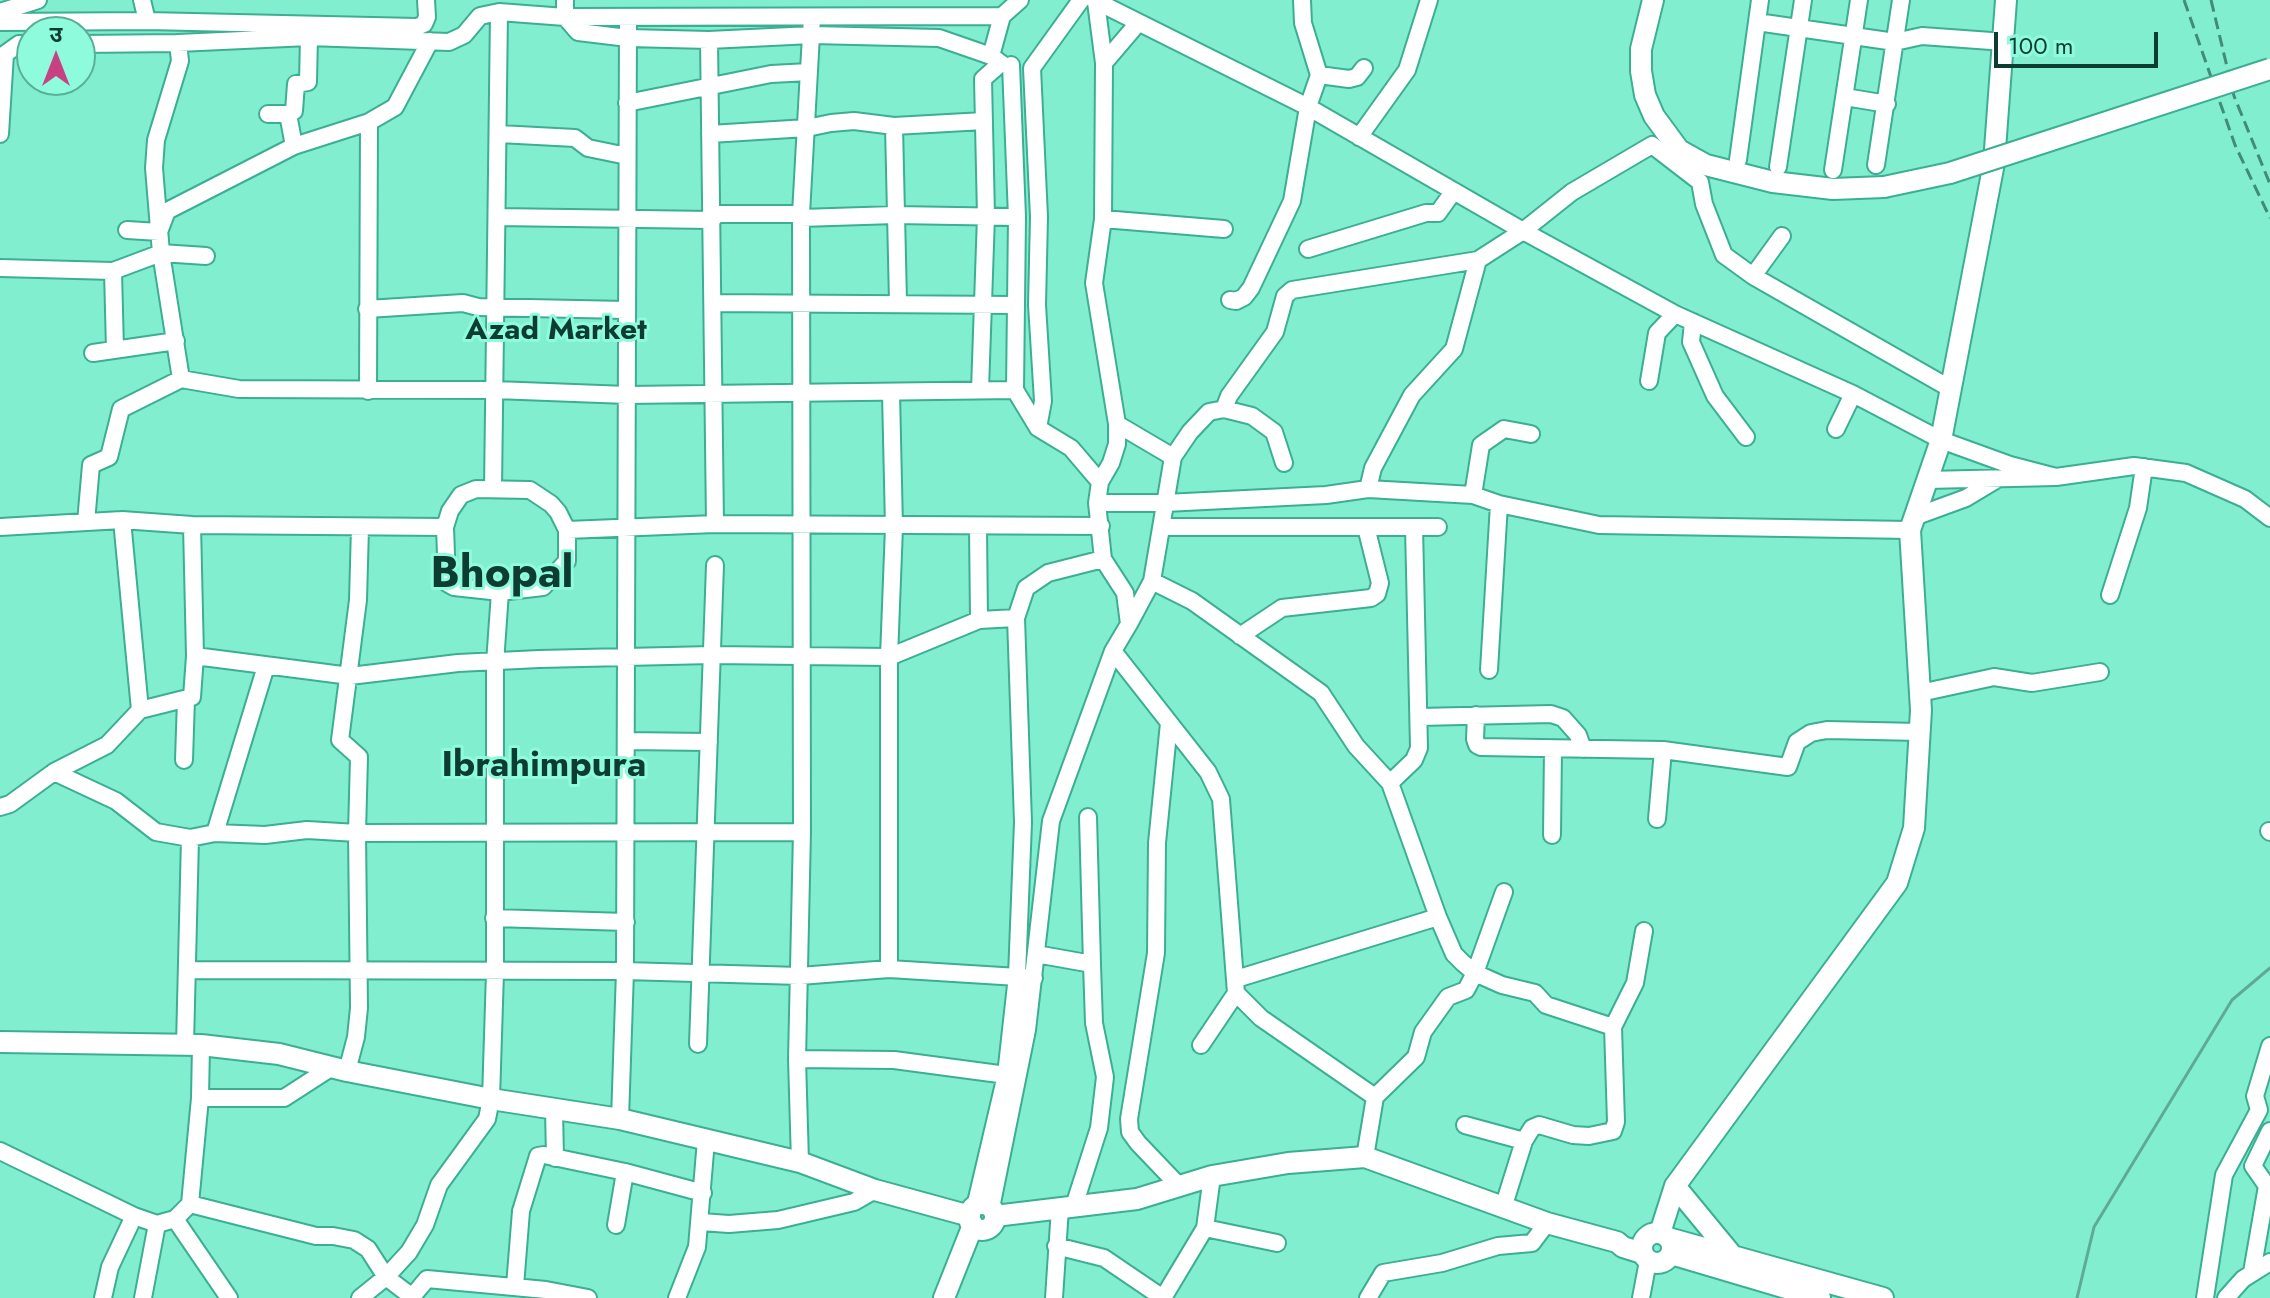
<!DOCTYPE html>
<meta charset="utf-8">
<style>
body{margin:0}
#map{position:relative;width:2270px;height:1298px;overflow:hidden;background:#81eed0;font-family:Jost,"Noto Sans Devanagari",sans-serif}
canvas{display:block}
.north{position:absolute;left:16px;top:16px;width:80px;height:80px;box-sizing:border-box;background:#8ffbdd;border:2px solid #5baf99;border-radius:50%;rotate:0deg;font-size:22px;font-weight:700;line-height:32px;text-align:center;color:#0d3d32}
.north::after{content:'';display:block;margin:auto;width:28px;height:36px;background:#c84283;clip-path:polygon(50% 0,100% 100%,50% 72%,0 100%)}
.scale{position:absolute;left:1994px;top:32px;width:164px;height:36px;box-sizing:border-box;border:4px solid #0d3d32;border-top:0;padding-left:10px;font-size:24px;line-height:28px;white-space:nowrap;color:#0d3d32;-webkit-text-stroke:6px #8ffbdd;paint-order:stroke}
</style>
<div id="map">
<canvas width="2270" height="1298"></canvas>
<div class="north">उ</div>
<div class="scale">100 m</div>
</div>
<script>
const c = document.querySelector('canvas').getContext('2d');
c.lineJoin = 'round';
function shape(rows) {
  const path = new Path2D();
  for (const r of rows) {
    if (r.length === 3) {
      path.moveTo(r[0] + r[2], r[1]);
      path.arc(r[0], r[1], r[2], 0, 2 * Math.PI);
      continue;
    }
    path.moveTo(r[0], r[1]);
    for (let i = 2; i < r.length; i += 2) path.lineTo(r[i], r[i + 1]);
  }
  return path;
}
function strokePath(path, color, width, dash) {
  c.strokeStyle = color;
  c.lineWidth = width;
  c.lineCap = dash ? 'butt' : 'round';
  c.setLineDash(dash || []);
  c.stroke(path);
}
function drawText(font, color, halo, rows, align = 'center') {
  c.font = font + ' Jost,sans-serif';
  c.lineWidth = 6;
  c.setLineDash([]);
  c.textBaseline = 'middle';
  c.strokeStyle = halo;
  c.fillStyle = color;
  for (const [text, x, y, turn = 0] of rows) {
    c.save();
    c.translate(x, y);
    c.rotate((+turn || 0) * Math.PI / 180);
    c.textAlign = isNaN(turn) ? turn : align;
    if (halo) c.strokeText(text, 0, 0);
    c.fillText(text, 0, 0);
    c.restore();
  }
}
const stream = shape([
 [2077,1298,2094,1227,2232,1000,2270,968]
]);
const minor = shape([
 [142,0,147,21],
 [565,0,565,17,578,32,628,38,709,40,812,35,939,38,991,56],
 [1094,0,1308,107,1523,231,1675,314,1853,394,1941,440,2010,465,2056,477],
 [0,12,38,0],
 [0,22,147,21,417,27,424,24,427,17,426,0],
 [1757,22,1895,42,1922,36,2005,42],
 [709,40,715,524],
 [178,43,180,61,156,140,154,168,161,253,181,379],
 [80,44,178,43,309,37,449,42,464,35,480,16,499,12,565,17,1002,16,1020,0],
 [998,61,991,56,1002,16],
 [1104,63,1138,23],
 [1011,65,1017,217,1015,390,1038,428,1071,448,1100,482],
 [1319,75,1349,79,1357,77,1364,68],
 [1845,97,1887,104],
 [627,103,771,74,809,72],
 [268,114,288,114],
 [894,126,898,302],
 [0,134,5,54,19,44,32,44],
 [499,134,575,138,588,148,627,156],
 [710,134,807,128,831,123,854,121,894,126,984,121],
 [1359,137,1407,70,1429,0],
 [294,146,288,114,294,111,296,84,308,82,309,37],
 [1738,160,1760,0],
 [1876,165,1901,0],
 [1778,167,1803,0],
 [1833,170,1859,0],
 [497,217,712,220,717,214,801,214],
 [801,218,895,215,1017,217],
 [1103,219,1224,229],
 [127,230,159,232,167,211,294,146,369,122,395,107,430,41],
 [1308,249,1426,213,1438,213,1453,192],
 [0,268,113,271,161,253,206,256],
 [113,271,115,350],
 [1753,276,1782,236],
 [1230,300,1236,301,1244,297,1251,288,1292,201,1308,107,1319,75,1303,23,1302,0],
 [713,303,1016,305],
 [367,309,463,303,478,307,627,310],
 [1693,322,1691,342,1715,396,1746,437],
 [93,353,176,341],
 [1649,381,1657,333,1675,314],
 [980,390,986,216,983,79,1001,63],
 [368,391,369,122],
 [1224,409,1229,396,1275,332,1285,296,1292,290,1478,260,1523,231,1572,192,1652,145,1700,182,1704,204,1724,255,1753,276,1951,389],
 [1117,424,1173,457],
 [1038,428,1043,401,1037,305,1039,217,1032,68,1081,0],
 [1836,429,1853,394],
 [1927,480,2056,477,2134,466,2186,473,2245,499,2270,518],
 [476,489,530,490,551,504,558,512,567,530,567,561,543,587,500,592,454,587,447,583,445,527,450,511,461,495,476,489],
 [493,489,499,12],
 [1368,489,1373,468,1412,395,1454,349,1478,260],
 [1473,495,1481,445,1504,429,1531,434],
 [1097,503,1165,503,1326,495,1368,489,1473,495,1499,504,1599,525,1910,530],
 [1914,517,1966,498,1996,480],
 [122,520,140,710],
 [86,522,91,465,109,457,121,409,181,379,239,389,495,390,627,395,1015,390],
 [978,526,979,620],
 [0,527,122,520,192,525,445,527],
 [1163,527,1438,527],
 [567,530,715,524,1101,526],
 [1152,581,1192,601,1321,693,1356,746,1390,783,1438,917,1454,954,1463,963,1475,973,1502,985,1535,993,1546,1005,1613,1027],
 [2110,595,2138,508,2144,467],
 [1129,624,1152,581,1173,457,1190,432,1209,412,1224,409,1252,416,1274,432,1284,463],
 [1240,636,1282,608,1371,598,1377,594,1380,583,1366,527],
 [1113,651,1208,772,1221,799,1236,993,1261,1018,1375,1097,1365,1157],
 [195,656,350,676,458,663,539,659,712,655,889,657,979,620,1016,618],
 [1489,670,1499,504],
 [1920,693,1994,677,2032,683,2100,672],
 [1476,715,1475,739,1477,745,1481,747,1663,750,1788,767,1797,742,1811,733,1827,730,1920,732],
 [1419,717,1551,714,1563,718,1578,735,1583,749],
 [1169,723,1157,843,1156,953,1129,1119,1130,1132,1138,1143,1180,1187],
 [626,741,709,742],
 [184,760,186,699],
 [54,772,116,801,156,832,190,838,215,833,266,666],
 [1390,783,1414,760,1419,748,1414,527],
 [0,807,10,804,54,772,107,745,140,710,192,697,195,656,192,525],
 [1088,817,1092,964],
 [1657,819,1663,750],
 [2269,831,2270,832],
 [215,833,265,835,307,830,357,833,802,832],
 [1552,835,1553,749],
 [494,918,626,922],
 [1036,954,1092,964,1094,1023,1105,1077,1099,1128,1074,1206],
 [889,969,889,657,894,527,891,393],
 [187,970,625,971,800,976,889,969,1034,978],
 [1236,979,1438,917],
 [698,1044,715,565],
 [185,1045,190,838],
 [1201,1045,1236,993],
 [797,1059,894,1060,1014,1076],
 [347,1071,356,1037,359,1008,357,833,359,757,340,740,358,600,360,527],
 [1375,1097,1416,1057,1423,1032,1448,997,1466,990,1475,973,1504,892],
 [200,1098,284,1098,332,1067],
 [554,1109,555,1158],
 [620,1119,625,971,628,18],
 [1465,1125,1524,1141],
 [0,1151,134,1216,157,1224,175,1219,190,1204,200,1098,201,1045],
 [800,1162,797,1059,802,832,801,214,812,17],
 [190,1204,316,1236,333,1236,354,1240,368,1249,386,1277,411,1296],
 [975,1207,1006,1075,1017,976,1023,822,1016,618,1026,588,1048,573,1103,559],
 [991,1208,1027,1030,1051,821,1113,651,1129,624,1125,593,1103,559,1097,503,1100,482,1111,463,1117,444,1117,424,1094,283,1103,219,1104,63,1096,2],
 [1503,1208,1524,1141,1532,1128,1539,1125,1573,1135,1589,1136,1613,1131,1616,1122,1613,1027,1635,983,1644,931],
 [175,1219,229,1298],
 [701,1222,729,1224,778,1220,854,1202,875,1190],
 [616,1225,625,1172,703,1193],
 [1205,1228,1277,1243],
 [1056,1246,1104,1258,1163,1298,1205,1228,1212,1176],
 [2252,1272,2267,1186,2253,1166,2270,1131],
 [515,1286,521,1211,538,1156,544,1155,625,1172],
 [103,1298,110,1267,134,1216],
 [143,1298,157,1224],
 [360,1298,386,1277,409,1252,425,1225,439,1185,487,1119,491,1099,495,972,495,663,500,592],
 [411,1298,427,1279,546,1290,588,1298],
 [677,1298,697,1247,706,1140],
 [1054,1298,1060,1208],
 [1368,1298,1383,1273,1442,1263,1498,1246,1532,1243,1547,1223],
 [1641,1298,1648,1261],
 [2205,1298,2224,1175,2259,1110,2255,1096,2270,1046],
 [2226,1298,2243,1279,2270,1262]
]);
const major = shape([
 [1653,0,1641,49,1641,71,1645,95,1654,116,1679,150,1706,165,1773,182,1833,189,1884,187],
 [0,1042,201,1045,279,1054,347,1071,491,1099,620,1119,800,1162,875,1190,970,1216],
 [1675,1186,1731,1254],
 [982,1217,13],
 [995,1216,1137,1199,1212,1176,1288,1163,1365,1157,1547,1223,1617,1242,1623,1247,1642,1253],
 [1657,1248,15],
 [1660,1233,1675,1186,1897,883,1914,828,1921,710,1910,530,1941,440,1994,163,2006,0],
 [1668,1238,1883,1298],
 [1671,1254,1820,1298],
 [944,1298,973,1225]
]);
const rail = shape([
 [2184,0,2235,145,2270,218],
 [2211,0,2234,96,2270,184]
]);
const majorBridge = shape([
 [1884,187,1950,173,2270,69]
]);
const neighbourhoodNames = [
 ["Azad Market",556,332]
];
const districtNames = [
 ["Ibrahimpura",544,767]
];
const townNames = [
 ["Bhopal",502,576]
];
strokePath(stream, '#5faa96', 3);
strokePath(minor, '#3cae93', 20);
strokePath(major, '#3cae93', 24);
strokePath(minor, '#fff', 16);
strokePath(major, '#fff', 20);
strokePath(rail, '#418c78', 3, [12, 6]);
strokePath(majorBridge, '#3cae93', 24, []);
strokePath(majorBridge, '#fff', 20);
drawText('bold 30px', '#0d3d32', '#8ffbdd', neighbourhoodNames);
drawText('bold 36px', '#0d3d32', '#8ffbdd', districtNames);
drawText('bold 44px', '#0d3d32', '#8ffbdd', townNames);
</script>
